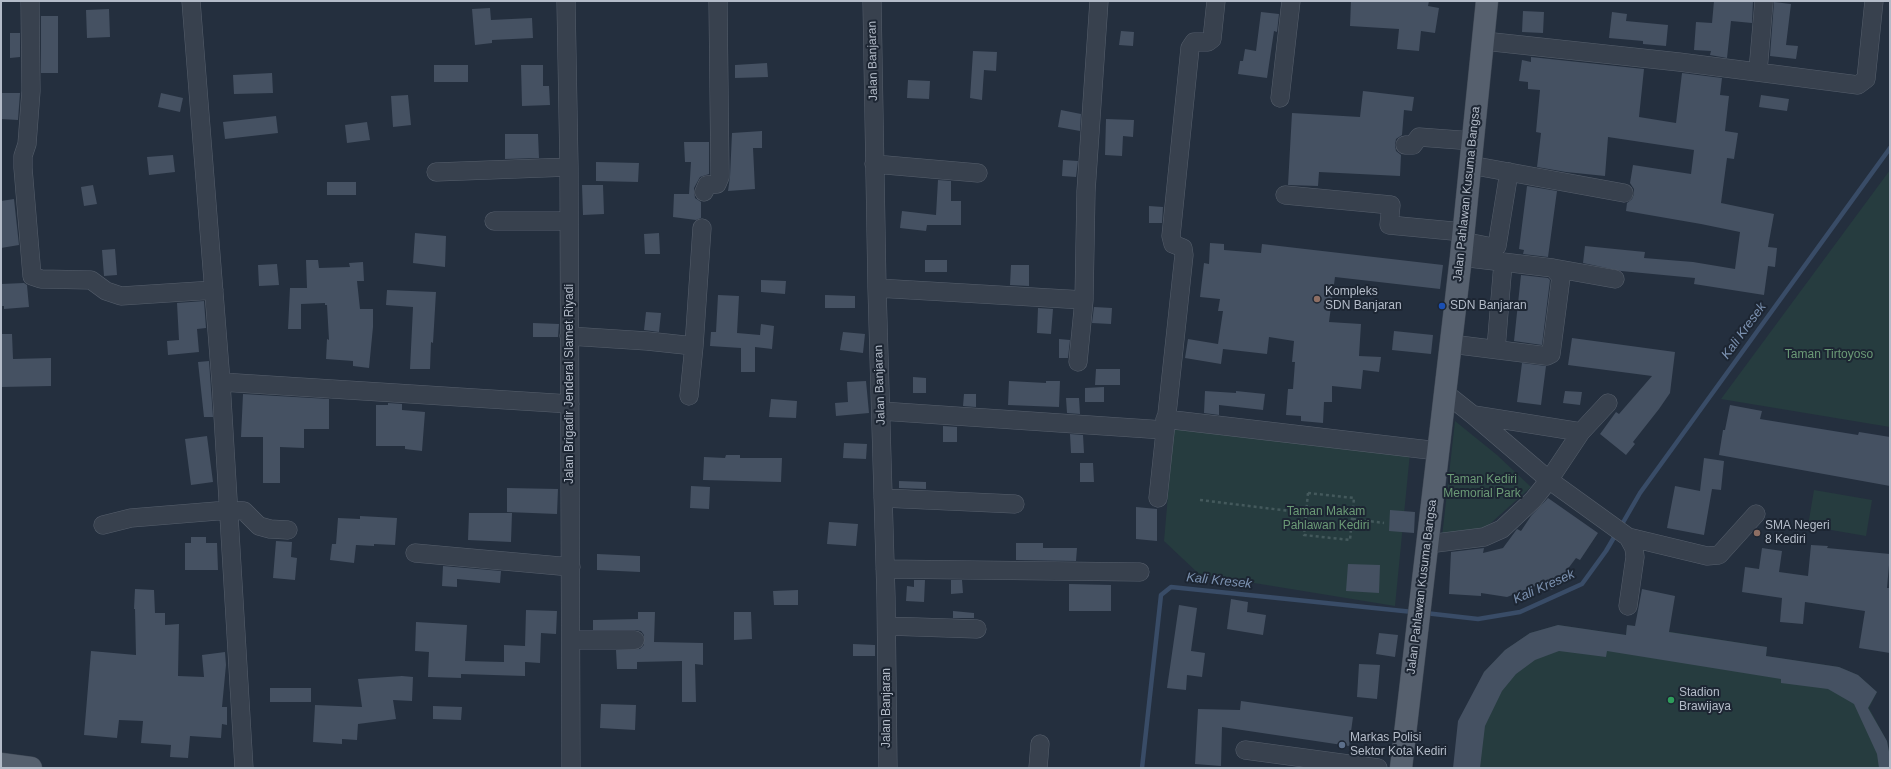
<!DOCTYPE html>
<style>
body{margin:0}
#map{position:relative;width:1891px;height:769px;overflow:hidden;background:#242f3e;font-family:Helvetica,sans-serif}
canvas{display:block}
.frame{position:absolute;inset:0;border:2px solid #b4bcc9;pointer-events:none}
</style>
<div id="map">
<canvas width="1891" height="769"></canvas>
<div class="frame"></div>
</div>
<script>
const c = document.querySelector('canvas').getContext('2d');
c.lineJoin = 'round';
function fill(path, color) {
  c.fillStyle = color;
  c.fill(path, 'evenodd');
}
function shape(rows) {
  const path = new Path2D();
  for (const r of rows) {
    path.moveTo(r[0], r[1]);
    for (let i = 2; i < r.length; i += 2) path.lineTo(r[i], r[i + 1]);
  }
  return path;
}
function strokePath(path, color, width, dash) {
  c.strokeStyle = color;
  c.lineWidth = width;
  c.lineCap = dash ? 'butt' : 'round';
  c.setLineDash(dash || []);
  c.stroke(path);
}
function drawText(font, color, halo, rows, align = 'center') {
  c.font = font + ' Helvetica,sans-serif';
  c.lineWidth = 4;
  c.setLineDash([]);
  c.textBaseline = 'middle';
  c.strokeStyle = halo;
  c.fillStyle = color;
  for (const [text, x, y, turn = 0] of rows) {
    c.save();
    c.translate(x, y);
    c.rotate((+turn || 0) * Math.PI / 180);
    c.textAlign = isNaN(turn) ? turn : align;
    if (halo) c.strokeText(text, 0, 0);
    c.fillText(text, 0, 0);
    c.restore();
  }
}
const green = shape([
 [1890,170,1890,427,1721,399],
 [1455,421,1497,455,1531,487,1482,531,1442,537],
 [1174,426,1410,453,1395,606,1199,574,1164,541],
 [1814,490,1872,500,1866,536,1808,526],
 [1558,625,1626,635,1627,625,1767,647,1766,656,1839,667,1858,675,1877,692,1869,708,1887,741,1890,757,1890,768,1453,768,1484,672,1505,650,1530,633]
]);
const stream = shape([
 [1621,526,1640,493,1890,148],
 [1425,613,1478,619,1520,612,1582,584,1606,551,1616,534],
 [1142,768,1161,595,1171,587,1413,612]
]);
const building = shape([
 [1351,1,1429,1,1428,6,1439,8,1435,33,1421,31,1419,51,1397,49,1399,29,1350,26],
 [1714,1,1753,1,1752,23,1731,21,1727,58,1710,55,1711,51,1694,50,1696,22,1712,23],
 [1774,2,1791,4,1786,45,1798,46,1796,59,1770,56],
 [490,8,491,20,532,18,533,38,492,40,492,43,475,45,472,9],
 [109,9,110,37,87,38,86,10],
 [1523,11,1544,12,1543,33,1522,32],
 [1261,12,1279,14,1277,32,1274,31,1267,78,1238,74,1240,61,1243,61,1245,49,1256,51],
 [1612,12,1627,14,1626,21,1668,25,1666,46,1643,44,1643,41,1609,38],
 [41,16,58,16,58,73,41,73],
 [1121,31,1134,32,1133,46,1119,45],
 [10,33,20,33,20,57,10,58],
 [973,51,997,52,996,71,984,70,982,100,970,98],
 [1531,57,1644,69,1639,117,1676,123,1682,73,1722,78,1720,95,1729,96,1725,131,1738,133,1734,159,1727,158,1721,203,1774,214,1768,247,1777,248,1775,267,1768,266,1764,295,1694,284,1695,278,1621,271,1583,263,1585,246,1645,252,1644,258,1693,262,1735,269,1740,232,1701,224,1626,211,1627,203,1632,199,1634,194,1634,189,1630,183,1633,165,1691,174,1694,150,1608,137,1605,176,1566,172,1537,167,1541,133,1536,132,1540,90,1528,89,1528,82,1519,81,1522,60,1531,62],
 [767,63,768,77,735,78,735,65],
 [434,65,468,65,468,82,434,82],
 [521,65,543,65,543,86,549,86,550,105,522,106],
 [272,73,273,93,234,94,233,75],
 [908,80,930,81,929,99,907,98],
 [1363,91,1414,97,1412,111,1404,110,1402,135,1396,139,1395,145,1396,151,1401,155,1400,176,1319,172,1318,186,1288,185,1292,113,1360,117],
 [1,93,20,93,18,120,1,119],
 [161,93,183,98,180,112,158,107],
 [408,95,411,125,393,127,391,96],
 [1761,95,1789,99,1787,111,1759,107],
 [1061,110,1081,114,1080,131,1058,127],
 [276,116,278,133,225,139,223,122],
 [1106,119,1134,120,1133,137,1123,136,1122,156,1105,155],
 [367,122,370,140,347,143,345,125],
 [762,131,762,148,753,148,755,189,728,191,730,177,732,133],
 [505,134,538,134,539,158,505,159],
 [684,142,709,142,709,174,700,177,694,188,695,198,701,202,701,218,696,220,673,217,674,194,689,194,691,162,685,162],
 [173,155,175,172,149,175,147,157],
 [1063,160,1078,161,1076,177,1062,176],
 [596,162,639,163,638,182,596,181],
 [938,180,951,181,951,201,961,201,961,225,927,225,926,231,900,228,902,211,936,215],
 [327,182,356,182,356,195,327,195],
 [93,185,97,204,84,206,81,187],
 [582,185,603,185,604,214,583,215],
 [1527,186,1557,191,1548,257,1523,254,1524,250,1519,249],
 [14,199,19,245,1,248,1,201],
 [1149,206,1163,207,1162,223,1149,223],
 [415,233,446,236,445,267,413,263],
 [659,233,660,254,645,254,644,234],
 [1210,243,1224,244,1224,250,1261,253,1262,244,1443,265,1440,289,1335,277,1329,322,1361,324,1359,356,1381,357,1379,372,1363,370,1361,389,1332,386,1332,402,1324,402,1323,423,1301,421,1301,416,1286,415,1288,389,1293,389,1295,362,1292,362,1294,341,1269,337,1267,354,1223,349,1221,364,1185,358,1188,339,1218,344,1223,311,1218,311,1220,299,1200,297,1204,263,1209,264],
 [115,249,117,275,104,276,102,250],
 [306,260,318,260,319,268,350,267,349,263,363,262,364,281,357,281,360,309,373,309,373,327,369,368,353,366,353,361,326,359,327,339,329,340,327,305,325,305,325,303,301,304,301,329,288,329,290,288,307,288],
 [925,260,947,260,947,272,925,272],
 [277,264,279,285,259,286,258,265],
 [1011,265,1029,265,1029,286,1010,285],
 [1521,275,1548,278,1550,280,1542,345,1514,341],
 [761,280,786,281,785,294,761,292],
 [24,283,27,285,29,307,4,309,4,306,1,306,1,284],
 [387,290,436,292,433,343,431,342,430,369,410,369,413,307,386,305],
 [718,295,739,296,737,333,760,335,761,324,774,326,772,349,755,347,755,372,741,372,741,348,710,346,711,332,716,332],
 [825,295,855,296,855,308,825,308],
 [204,301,206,328,197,329,199,352,168,355,167,341,179,340,177,303],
 [1094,307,1112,308,1111,324,1092,323],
 [1038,308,1053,309,1051,334,1037,333],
 [646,312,661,313,659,332,644,330],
 [533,323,559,324,558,337,533,337],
 [1394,331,1433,335,1431,354,1392,350],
 [843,332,865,334,863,353,840,350],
 [1,334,12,334,13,359,51,358,51,386,1,387],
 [1572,338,1675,352,1670,393,1659,409,1633,442,1635,444,1626,455,1600,434,1616,412,1619,414,1652,376,1568,365],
 [1059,339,1070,340,1068,358,1059,358],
 [209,361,213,417,204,417,198,362],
 [1522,363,1546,366,1541,405,1517,402],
 [1096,369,1120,369,1120,385,1095,385],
 [913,377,926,378,926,393,913,393],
 [866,381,869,413,836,416,835,403,848,402,847,382],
 [1009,381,1046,383,1046,381,1060,381,1059,407,1008,405],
 [1104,387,1104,402,1085,402,1085,388],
 [1205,391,1236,393,1236,391,1265,394,1263,410,1219,405,1219,415,1204,413],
 [1565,391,1582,392,1580,405,1563,403],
 [243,394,329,399,329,429,304,429,304,448,280,447,280,483,263,483,263,437,241,437],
 [964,394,976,394,976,407,963,406],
 [1066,398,1079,398,1080,414,1067,413],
 [771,399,797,401,796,418,769,417],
 [388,403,402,404,402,410,425,412,422,451,405,449,405,446,376,446,376,405,388,405],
 [1730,405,1762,411,1760,419,1858,435,1859,432,1890,437,1890,486,1719,455,1723,430,1725,430],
 [943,426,957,427,957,442,943,442],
 [1070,434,1083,435,1084,453,1071,453],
 [207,436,213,482,191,485,185,439],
 [844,443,867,444,866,459,843,458],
 [726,455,740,455,740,458,782,458,781,482,703,480,704,457,725,458],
 [1704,458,1724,461,1721,490,1712,489,1704,535,1667,528,1675,486,1700,491],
 [1080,463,1093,463,1094,482,1080,482],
 [899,481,926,482,926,489,899,488],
 [691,486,710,487,709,509,690,508],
 [507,488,558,489,557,514,507,512],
 [1548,498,1598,533,1580,560,1576,558,1552,590,1543,583,1507,597,1481,593,1481,596,1449,594,1451,552,1484,548,1483,553,1503,548,1517,529,1521,531,1531,516],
 [1136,507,1157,509,1157,541,1136,539],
 [1390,510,1415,512,1414,533,1389,531],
 [469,513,512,513,511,542,468,540],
 [360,516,397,518,395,545,374,544,374,546,356,545,354,563,330,560,332,544,336,544,338,518,360,519],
 [829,522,858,524,856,546,827,544],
 [191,537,206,537,206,543,217,543,218,570,185,570,185,543,191,543],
 [276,541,292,542,291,557,297,558,295,580,273,578],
 [1016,543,1043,543,1043,548,1077,548,1076,561,1016,560],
 [1811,545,1828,546,1827,548,1890,554,1887,588,1890,588,1890,653,1859,648,1865,611,1805,602,1803,624,1780,622,1782,598,1742,592,1745,567,1759,569,1762,548,1782,551,1779,572,1808,576],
 [597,554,640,556,640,572,597,570],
 [1348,564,1380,565,1379,593,1346,591],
 [443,566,501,571,500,583,457,579,457,587,442,586],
 [914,580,925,580,924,602,906,601,907,586,914,587],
 [951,580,962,580,963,593,951,594],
 [1069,584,1111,585,1111,611,1069,611],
 [135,589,154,590,155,613,165,613,165,625,179,624,178,676,204,677,202,655,225,652,226,665,222,707,227,707,227,725,222,724,221,738,190,736,188,758,170,757,171,745,141,743,143,721,119,720,117,738,84,735,91,651,136,655,135,609,134,609],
 [1642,589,1675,596,1669,632,1767,647,1766,656,1839,667,1858,675,1877,692,1868,708,1887,741,1890,757,1890,768,1879,768,1877,754,1854,704,1828,689,1781,683,1781,679,1607,651,1606,657,1559,651,1535,660,1516,674,1502,691,1485,726,1480,768,1453,768,1458,721,1484,672,1505,650,1530,633,1558,625,1626,635,1627,625,1635,626],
 [798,590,798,605,774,605,773,591],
 [1231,599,1248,602,1247,612,1266,615,1263,635,1227,629],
 [1179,605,1197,608,1191,651,1205,653,1202,677,1187,675,1186,690,1167,688],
 [526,610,557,611,556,634,541,633,540,663,525,662,525,676,461,674,461,678,428,677,429,652,415,651,416,622,467,625,465,661,504,662,504,645,525,646],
 [953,611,974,613,974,618,953,618],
 [638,612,655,612,654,642,703,643,703,665,695,664,696,702,682,702,682,661,637,662,637,669,617,669,616,650,640,649,644,645,644,635,641,631,635,630,593,630,593,620,638,619],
 [734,612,751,612,752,639,734,640],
 [1379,633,1398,635,1395,657,1376,654],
 [853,644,875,645,875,656,853,656],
 [1359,664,1380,665,1377,699,1357,697],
 [402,676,413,677,412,701,393,700,396,719,358,724,357,740,342,739,342,744,313,742,315,705,362,707,358,679],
 [270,688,311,688,311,702,270,702],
 [1241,701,1353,717,1349,746,1222,727,1221,766,1195,764,1198,709,1240,710],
 [601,704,636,705,635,730,600,728],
 [433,706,462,707,461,720,433,719]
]);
const path = shape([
 [1308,493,1354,498,1350,540,1304,535,1308,493],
 [1200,500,1306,513],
 [1353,519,1384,523]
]);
const minor = shape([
 [30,1,31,91,27,144,23,156,23,168,32,276,41,279,91,280,106,291,121,296,214,290],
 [191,1,221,382,244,768],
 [566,1,569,167,571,768],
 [872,1,877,288,886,597,888,768],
 [1484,41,1679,62,1858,85,1866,79,1874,1],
 [1758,71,1764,1],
 [1280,98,1291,1],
 [1405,145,1413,145,1419,137,1473,141],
 [874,164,978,173],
 [1470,165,1624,193],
 [436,172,569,167],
 [704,192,707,185,717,184,720,177,718,1],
 [1285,195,1391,205,1389,225,1463,232],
 [494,221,569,221],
 [1462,241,1492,247,1497,246,1509,172],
 [1461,257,1553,268,1615,279],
 [877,288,1084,300],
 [569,336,647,341,694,346,689,396],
 [1451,344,1547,356,1551,354,1561,277,1553,268],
 [694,346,702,228],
 [1496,349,1503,263],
 [1078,362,1084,300,1086,191,1099,1],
 [221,382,570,404],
 [1444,392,1473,415,1549,480,1628,537,1707,556,1719,555,1756,514],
 [881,411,1164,430],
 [1474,415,1581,432],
 [1165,419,1438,451],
 [883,498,1015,504],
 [1158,498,1184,255,1183,248,1173,244,1171,236,1190,48,1194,42,1208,42,1212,39,1216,1],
 [103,525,131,518,229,510,244,511,259,526,270,529,288,530],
 [1428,544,1484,537,1502,529,1533,500,1549,480,1581,432,1608,403],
 [415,553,571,567],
 [885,569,1140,572],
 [1628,606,1635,557,1634,548,1628,537],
 [887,626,977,629],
 [571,640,635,640],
 [1245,750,1378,768],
 [1038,768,1040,744]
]);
const major = shape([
 [1,764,31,768],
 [1401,768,1461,257,1487,1]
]);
const markers = [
 [1317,299,4,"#8d6e63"],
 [1442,306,4,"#1a4fb4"],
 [1757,533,4,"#8d6e63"],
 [1671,700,4,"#2e9e5b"],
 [1342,745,4,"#5c6f8a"]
];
const streetNames = [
 ["Jalan Banjaran",873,61,-91],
 ["Jalan Pahlawan Kusuma Bangsa",1467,194,-84],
 ["Jalan Brigadir Jenderal Slamet Riyadi",570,384,-90],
 ["Jalan Banjaran",880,385,-92],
 ["Jalan Pahlawan Kusuma Bangsa",1422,587,-83],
 ["Jalan Banjaran",887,708,-90]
];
const poiNames = [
 ["Kompleks",1325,292],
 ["SDN Banjaran",1325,306],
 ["SDN Banjaran",1450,306],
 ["SMA Negeri",1765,526],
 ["8 Kediri",1765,540],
 ["Stadion",1679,693],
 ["Brawijaya",1679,707],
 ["Markas Polisi",1350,738],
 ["Sektor Kota Kediri",1350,752]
];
const parkNames = [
 ["Taman Tirtoyoso",1829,355],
 ["Taman Kediri",1482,480],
 ["Memorial Park",1482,494],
 ["Taman Makam",1326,512],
 ["Pahlawan Kediri",1326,526]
];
const waterNames = [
 ["Kali Kresek",1744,331,-54],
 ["Kali Kresek",1219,581,6],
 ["Kali Kresek",1544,587,-24]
];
fill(green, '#263c3f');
strokePath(stream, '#394c67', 4.5);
fill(building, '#455162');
strokePath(minor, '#565f6c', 19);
strokePath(major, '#414a57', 23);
strokePath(path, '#44595c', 2.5, [3, 3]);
strokePath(minor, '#38414e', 18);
strokePath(major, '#56606e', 22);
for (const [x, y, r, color] of markers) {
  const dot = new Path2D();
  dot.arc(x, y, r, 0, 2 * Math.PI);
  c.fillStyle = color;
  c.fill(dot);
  strokePath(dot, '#1d2633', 1.5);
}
drawText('12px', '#b4bcc9', '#1d2633', streetNames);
drawText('12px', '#b4bcc9', '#1d2633', poiNames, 'left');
drawText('12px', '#6b9a76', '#1d2633', parkNames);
drawText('italic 13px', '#7c92b1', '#1d2633', waterNames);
</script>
